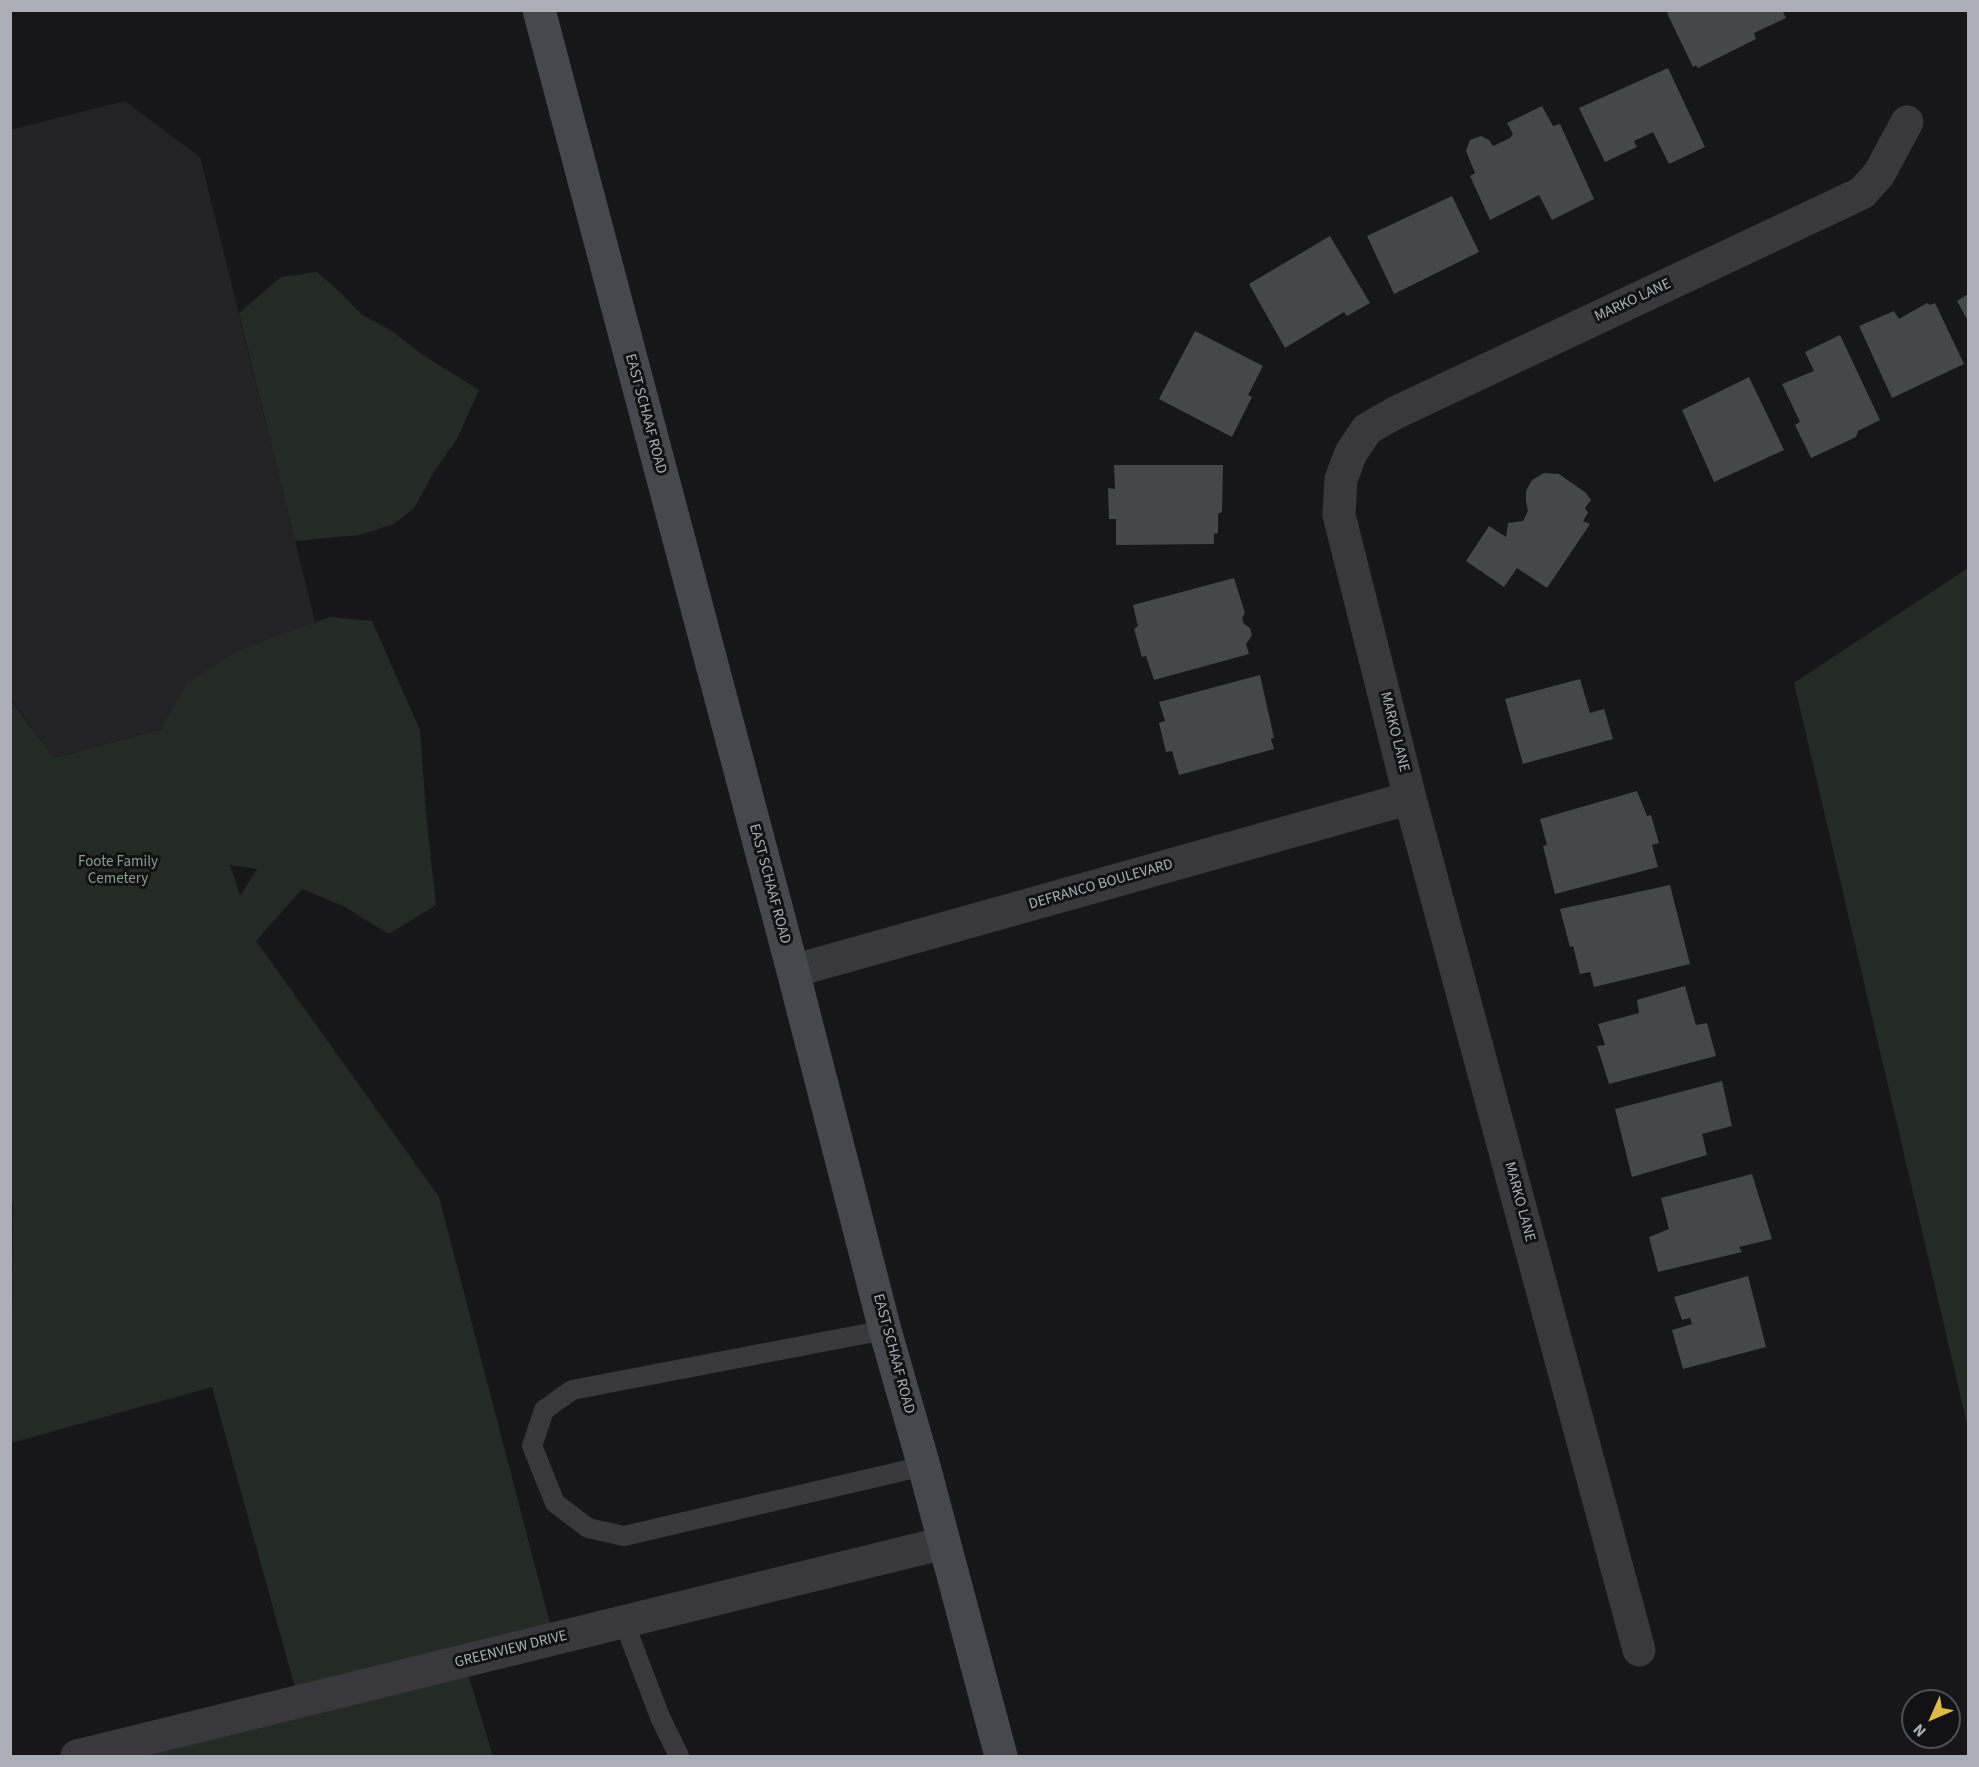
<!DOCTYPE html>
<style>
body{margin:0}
#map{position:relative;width:1979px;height:1767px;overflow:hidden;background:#171719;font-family:"Source Sans 3",sans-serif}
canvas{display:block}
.frame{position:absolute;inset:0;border:12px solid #abadb7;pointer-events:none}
.north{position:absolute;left:1901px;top:1689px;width:60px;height:60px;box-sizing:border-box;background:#121214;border:2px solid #4f5055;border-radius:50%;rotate:225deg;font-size:16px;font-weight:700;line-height:24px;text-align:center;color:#abadb7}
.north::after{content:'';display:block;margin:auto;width:21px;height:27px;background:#deba4a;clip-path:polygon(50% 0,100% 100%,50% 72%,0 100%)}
</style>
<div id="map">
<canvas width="1979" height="1767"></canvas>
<div class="frame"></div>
<div class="north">N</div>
</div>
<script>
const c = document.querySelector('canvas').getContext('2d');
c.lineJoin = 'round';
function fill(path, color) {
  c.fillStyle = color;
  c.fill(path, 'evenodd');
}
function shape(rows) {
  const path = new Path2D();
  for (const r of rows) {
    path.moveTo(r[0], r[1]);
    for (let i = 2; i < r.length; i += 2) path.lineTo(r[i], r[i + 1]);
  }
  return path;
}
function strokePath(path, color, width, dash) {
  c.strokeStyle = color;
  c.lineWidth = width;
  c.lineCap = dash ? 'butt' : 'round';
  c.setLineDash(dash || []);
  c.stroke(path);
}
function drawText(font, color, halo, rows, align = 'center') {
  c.font = font + ' "Source Sans 3",sans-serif';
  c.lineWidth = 6;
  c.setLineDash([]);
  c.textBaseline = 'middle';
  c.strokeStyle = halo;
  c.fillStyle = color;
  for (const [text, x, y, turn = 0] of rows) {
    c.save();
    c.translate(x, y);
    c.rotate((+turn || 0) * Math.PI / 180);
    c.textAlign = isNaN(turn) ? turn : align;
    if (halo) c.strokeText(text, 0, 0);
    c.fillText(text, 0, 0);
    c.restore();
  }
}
const built = shape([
 [125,101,200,157,330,682,54,758,11,699,10,130]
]);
const green = shape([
 [317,272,340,292,361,314,392,331,423,355,479,390,457,439,434,472,414,508,394,524,360,535,295,541,239,313,281,277],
 [1968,568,1968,1428,1794,683],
 [330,617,372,621,420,730,426,813,436,905,389,934,345,907,302,889,256,941,439,1197,554,1639,464,1661,493,1756,77,1756,299,1702,212,1387,11,1443,13,1204,10,1203,10,699,54,758,161,729,187,683,239,650],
 [230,865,257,869,241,895,240,895]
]);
const building = shape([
 [1673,10,1782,10,1786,18,1754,33,1756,39,1698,68,1696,65,1693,67,1667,13],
 [1668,68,1705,147,1669,164,1653,132,1634,141,1637,147,1605,162,1579,108],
 [1542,106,1553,126,1560,124,1594,199,1552,220,1539,195,1490,220,1470,176,1475,173,1466,151,1470,140,1481,136,1489,140,1493,146,1510,138,1513,134,1507,123],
 [1452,196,1479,252,1394,294,1367,236],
 [1330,236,1370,303,1347,316,1344,312,1285,348,1249,284],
 [1968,294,1968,321,1957,301],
 [1927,303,1930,305,1935,303,1964,364,1892,398,1859,326,1894,311,1899,319],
 [1195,331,1263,366,1248,395,1252,397,1232,437,1159,399],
 [1840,335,1880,420,1858,431,1856,437,1811,458,1795,425,1800,422,1782,384,1814,371,1805,352],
 [1749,377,1784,450,1714,482,1682,410],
 [1114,465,1223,465,1222,512,1218,514,1218,533,1214,534,1214,544,1116,545,1116,519,1109,519,1108,488,1115,489],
 [1544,473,1559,474,1586,493,1591,500,1585,508,1588,513,1583,521,1590,524,1547,588,1517,568,1504,587,1466,561,1489,526,1506,537,1508,523,1523,521,1528,511,1526,502,1526,491,1532,480],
 [1234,578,1245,613,1242,618,1244,624,1250,628,1252,635,1246,644,1249,654,1154,680,1146,656,1142,657,1134,629,1138,626,1133,605],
 [1260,675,1274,738,1271,739,1274,749,1179,775,1172,751,1166,752,1159,723,1165,721,1159,702],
 [1580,679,1590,713,1604,709,1613,739,1523,764,1505,699],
 [1637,791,1647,816,1651,815,1659,843,1652,845,1658,867,1555,894,1543,846,1547,845,1540,819],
 [1670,885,1690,964,1594,987,1590,972,1580,974,1573,946,1570,947,1560,909],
 [1685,986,1696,1025,1707,1023,1716,1056,1609,1084,1597,1046,1605,1045,1598,1024,1639,1013,1637,1000],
 [1722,1081,1732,1126,1702,1134,1707,1155,1632,1177,1615,1109],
 [1752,1174,1772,1239,1739,1247,1742,1252,1658,1272,1649,1237,1669,1229,1661,1198],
 [1748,1276,1766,1347,1683,1369,1672,1330,1692,1324,1690,1318,1682,1320,1674,1297]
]);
const lane = shape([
 [885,1330,572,1390,544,1410,532,1446,555,1503,588,1528,624,1536,924,1466],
 [624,1622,660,1717,679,1756]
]);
const street = shape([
 [793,971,1410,798],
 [1639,1650,1410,798,1339,515,1341,479,1351,453,1367,429,1395,413,1862,193,1879,174,1907,122],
 [77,1756,944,1543]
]);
const secondary = shape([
 [539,10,793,971,885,1330,924,1466,1001,1756]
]);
const streetNames = [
 ["MARKO LANE",1633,301,-25],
 ["EAST SCHAAF ROAD",645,414,75],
 ["MARKO LANE",1394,732,76],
 ["EAST SCHAAF ROAD",769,884,75],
 ["DEFRANCO BOULEVARD",1101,885,-16],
 ["MARKO LANE",1519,1202,75],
 ["EAST SCHAAF ROAD",893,1354,75],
 ["GREENVIEW DRIVE",511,1650,-14]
];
const parkNames = [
 ["Foote Family",118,863],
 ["Cemetery",118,880]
];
fill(built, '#232326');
fill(green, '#242a25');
fill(building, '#46474b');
strokePath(lane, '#39393d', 20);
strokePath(street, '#39393d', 33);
strokePath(secondary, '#47484d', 33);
drawText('15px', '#abadb7', '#121214', streetNames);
drawText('15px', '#84a088', '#121214', parkNames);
</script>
